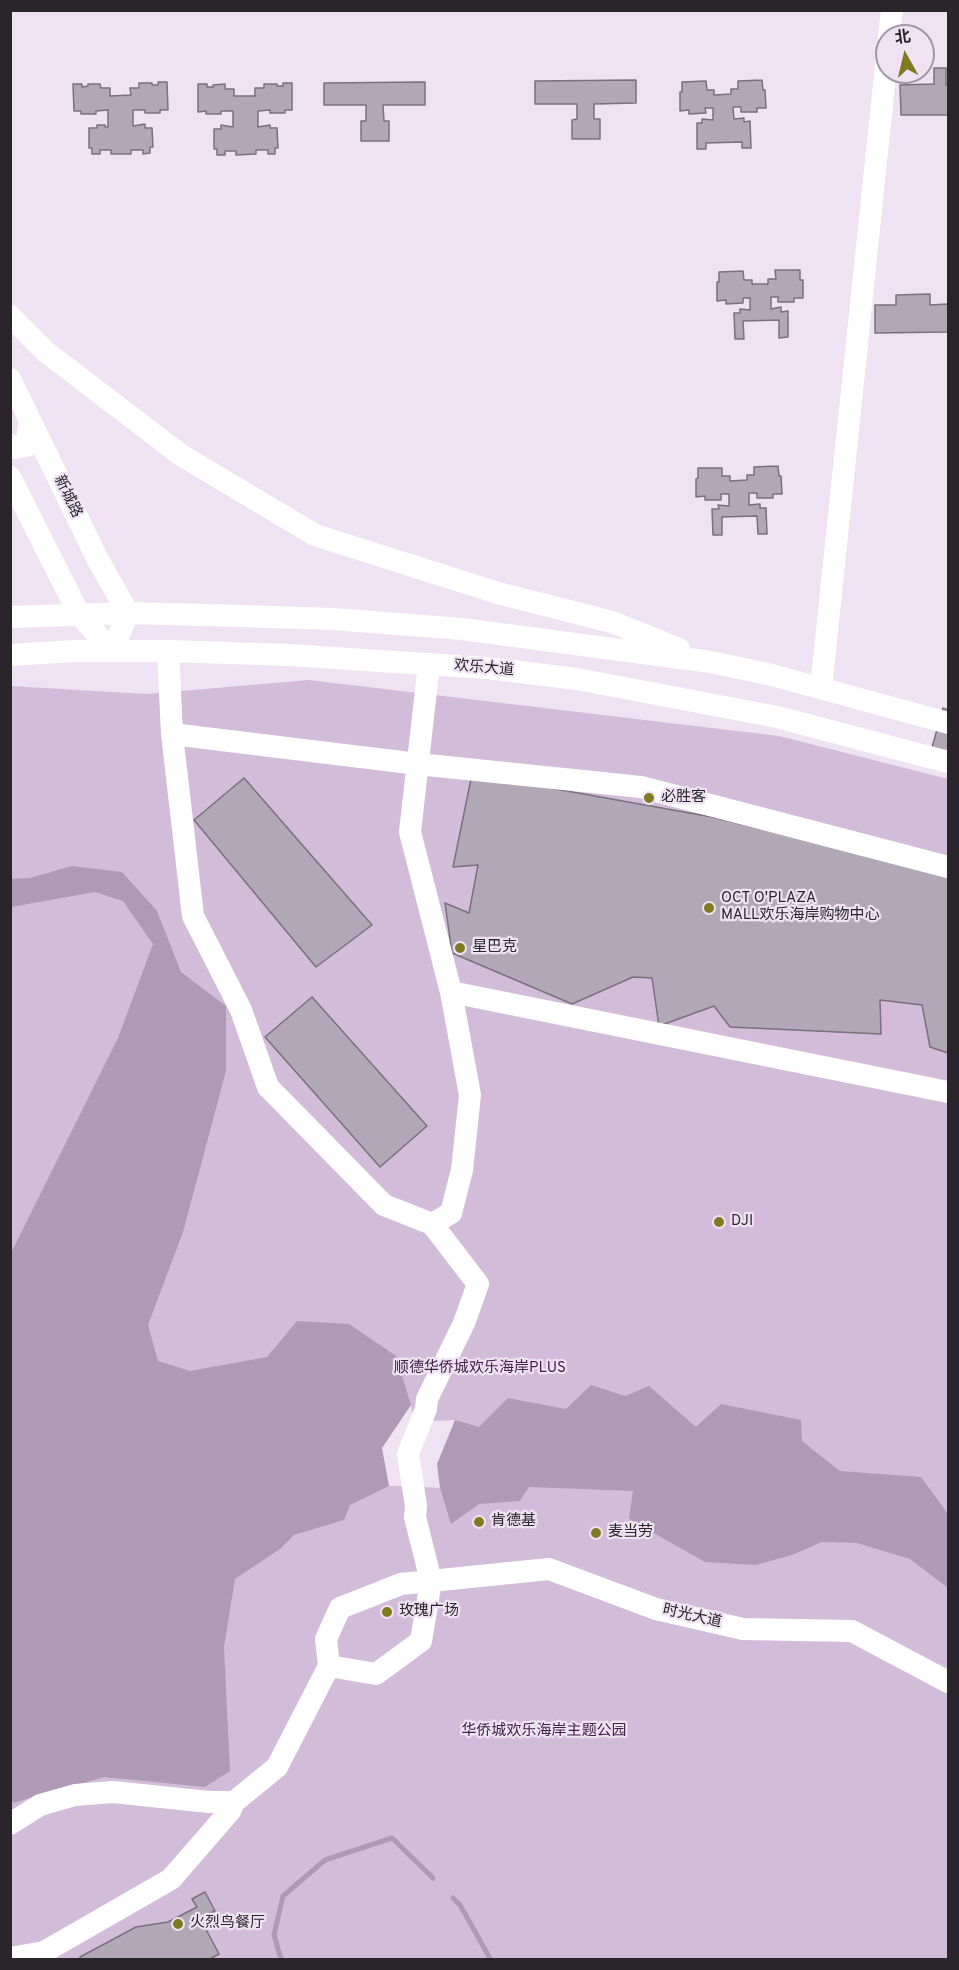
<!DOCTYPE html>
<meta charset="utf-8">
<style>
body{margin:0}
#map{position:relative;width:959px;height:1970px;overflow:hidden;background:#efe3f3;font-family:Overpass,"Noto Sans SC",sans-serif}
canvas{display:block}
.frame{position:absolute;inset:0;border:12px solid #29252b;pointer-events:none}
.north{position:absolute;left:875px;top:24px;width:60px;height:60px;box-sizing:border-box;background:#efe3f3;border:2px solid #a097a3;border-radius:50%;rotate:352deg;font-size:16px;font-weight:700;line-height:24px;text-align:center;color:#29252b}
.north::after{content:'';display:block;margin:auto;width:21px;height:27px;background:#7e7b22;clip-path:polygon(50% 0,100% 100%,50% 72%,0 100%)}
</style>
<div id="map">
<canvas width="959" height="1970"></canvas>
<div class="frame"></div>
<div class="north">北</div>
</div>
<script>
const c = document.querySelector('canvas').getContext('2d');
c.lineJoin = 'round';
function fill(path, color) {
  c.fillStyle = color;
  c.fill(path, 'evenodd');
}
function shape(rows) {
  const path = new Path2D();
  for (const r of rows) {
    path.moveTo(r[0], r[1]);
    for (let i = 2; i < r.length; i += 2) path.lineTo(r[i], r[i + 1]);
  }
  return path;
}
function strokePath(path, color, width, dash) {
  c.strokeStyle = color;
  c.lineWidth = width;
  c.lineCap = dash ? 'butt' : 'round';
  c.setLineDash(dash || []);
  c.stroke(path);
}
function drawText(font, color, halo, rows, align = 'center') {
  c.font = font + ' Overpass,"Noto Sans SC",sans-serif';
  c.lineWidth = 4.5;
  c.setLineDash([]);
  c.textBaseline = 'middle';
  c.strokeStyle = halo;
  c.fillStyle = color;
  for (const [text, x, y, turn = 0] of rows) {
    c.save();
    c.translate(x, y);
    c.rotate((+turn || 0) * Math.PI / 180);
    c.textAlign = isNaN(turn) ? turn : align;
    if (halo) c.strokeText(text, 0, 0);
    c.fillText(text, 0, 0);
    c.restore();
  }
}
const green = shape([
 [309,680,779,736,948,779,948,1959,11,1959,10,686,146,694]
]);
const water = shape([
 [72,866,122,872,157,911,181,972,226,1006,226,1071,183,1232,148,1325,158,1361,190,1371,267,1357,297,1321,349,1324,396,1356,416,1421,455,1420,479,1427,508,1398,566,1409,591,1385,625,1396,649,1386,696,1427,721,1404,801,1420,802,1441,840,1471,921,1477,948,1514,948,1588,910,1559,857,1543,822,1542,792,1555,756,1565,705,1562,629,1519,633,1491,529,1487,520,1501,479,1504,451,1524,440,1488,389,1486,350,1505,344,1520,294,1535,280,1549,235,1579,224,1647,230,1771,205,1787,104,1777,13,1803,10,1796,10,1255,118,1038,153,944,123,901,95,892,11,907,11,879,30,878]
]);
const pier = shape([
 [411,1405,415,1421,455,1420,437,1464,440,1488,389,1486,382,1448]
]);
const stream = shape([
 [453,1898,460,1905,491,1960],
 [281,1959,274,1935,283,1896,325,1860,392,1838,433,1878]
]);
const building = shape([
 [934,68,946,68,946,85,948,85,948,115,901,115,900,85,934,84,934,68],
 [636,80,636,103,594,104,594,119,600,119,600,139,572,139,572,120,577,119,577,104,535,104,535,81,636,80],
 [762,80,763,90,765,90,766,108,757,108,757,112,741,112,741,107,733,107,734,119,744,118,744,122,750,121,751,148,742,148,742,142,706,143,706,149,697,149,697,123,702,123,702,119,713,120,713,108,705,108,706,113,689,114,689,110,680,111,680,92,682,92,682,82,706,81,707,90,714,90,714,95,731,94,731,89,738,89,738,81,762,80],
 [158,82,167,82,168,110,160,110,160,113,145,113,145,110,133,110,133,126,145,124,145,128,152,128,153,147,150,147,150,153,143,154,143,150,131,150,131,154,111,154,111,150,100,150,100,154,92,154,92,148,89,148,89,128,97,128,97,125,105,125,105,127,108,127,108,110,96,111,96,114,81,114,81,111,74,111,73,84,82,84,82,87,88,86,88,84,100,84,101,88,110,88,110,96,131,95,130,88,139,88,139,83,152,83,152,85,158,85,158,82],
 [425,82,425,105,383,105,384,121,389,121,389,141,361,141,361,121,366,121,366,105,324,105,324,83,425,82],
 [283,83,292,83,292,110,285,110,285,113,270,113,270,110,258,111,258,127,270,125,270,128,277,128,278,148,275,148,275,154,268,154,268,150,256,150,256,154,236,155,236,151,225,151,225,155,217,155,217,149,214,149,214,129,221,129,221,125,233,127,233,111,221,111,221,114,206,114,206,111,198,112,198,84,207,84,207,87,213,87,213,85,225,84,225,89,234,89,234,96,255,96,255,88,264,88,264,84,277,84,277,86,283,86,283,83],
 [775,270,800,270,800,280,803,280,803,298,794,298,794,302,778,302,778,297,771,297,771,309,781,307,781,312,788,311,788,337,779,338,779,320,743,321,744,339,735,339,734,313,740,313,740,309,750,310,750,298,743,298,743,303,726,304,726,300,717,301,717,282,719,282,719,272,743,271,744,280,752,280,752,284,768,284,768,279,776,279,775,270],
 [930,294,930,305,948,304,948,332,875,333,875,305,896,305,896,295,930,294],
 [778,466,779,476,781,476,782,494,773,494,773,498,757,498,757,493,749,493,749,505,760,504,760,508,766,508,767,534,758,534,757,516,722,517,722,535,713,535,712,509,719,509,718,505,729,506,729,494,721,494,721,500,705,500,705,496,696,497,696,479,698,478,698,468,722,468,722,476,730,476,730,481,747,480,747,475,754,475,754,467,778,466],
 [943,708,948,710,948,756,931,751,943,708],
 [472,774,712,817,948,875,948,1053,930,1047,922,1005,880,1000,881,1034,730,1027,714,1006,659,1026,652,978,633,977,572,1004,452,953,445,903,469,913,478,865,453,867,472,774],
 [244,778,372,925,316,967,194,820,244,778],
 [312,997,427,1126,380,1167,265,1037,312,997],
 [205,1892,215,1911,200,1918,219,1954,208,1960,81,1960,80,1957,136,1927,168,1922,197,1907,192,1899,205,1892]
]);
const minor = shape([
 [889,36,892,10],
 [10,316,46,352,181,455,315,535,498,593,612,622,679,649],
 [10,379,97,558,128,613,112,651,79,614,10,477],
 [10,445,15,448,26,446,30,421],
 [10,617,128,613,242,616,333,619,462,629,711,662,772,675,948,723],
 [168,651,172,734,193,916,241,1010,268,1087,384,1205,432,1224,451,1213,462,1170,470,1095,451,992,410,832,429,664],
 [10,655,74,651,168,651,289,655,487,668,577,679,777,717,948,762],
 [821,688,887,56],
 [172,734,418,764,641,787,948,867],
 [451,992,948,1092],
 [329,1666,376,1674,421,1641,431,1581,415,1517,416,1506,408,1454,426,1409,427,1399,464,1323,478,1284,432,1224],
 [10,1824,40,1805,75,1795,113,1792,209,1802,234,1802],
 [10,1958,44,1952,171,1879,230,1811,234,1802,277,1767,329,1666,326,1639,340,1608,401,1584,549,1569,656,1609,743,1629,852,1631,948,1682]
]);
const markers = [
 [649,798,6,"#7e7b22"],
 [709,908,6,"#7e7b22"],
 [460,948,6,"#7e7b22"],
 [719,1222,6,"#7e7b22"],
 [479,1522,6,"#7e7b22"],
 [596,1533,6,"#7e7b22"],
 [387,1612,6,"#7e7b22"],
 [178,1924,6,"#7e7b22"]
];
const streetNames = [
 ["新城路",67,497,64],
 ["欢乐大道",484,669,5],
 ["时光大道",692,1617,13]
];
const poiNames = [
 ["必胜客",661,798],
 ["OCT O'PLAZA",721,899],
 ["MALL欢乐海岸购物中心",721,916],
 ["星巴克",472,948],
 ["DJI",731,1222],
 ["肯德基",491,1522],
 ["麦当劳",608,1533],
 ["玫瑰广场",399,1612],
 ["火烈鸟餐厅",190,1924]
];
const parkNames = [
 ["顺德华侨城欢乐海岸PLUS",480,1369],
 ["华侨城欢乐海岸主题公园",544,1732]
];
fill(green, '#d2bcda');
fill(water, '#af99b7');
fill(pier, '#efe3f3');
strokePath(stream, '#af99b7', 5);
fill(building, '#b2a7b6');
strokePath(building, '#7a707e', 1.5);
strokePath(minor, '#fff', 22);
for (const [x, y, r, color] of markers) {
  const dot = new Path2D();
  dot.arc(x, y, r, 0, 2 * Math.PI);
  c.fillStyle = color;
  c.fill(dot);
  strokePath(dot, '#efe3f3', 2);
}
drawText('15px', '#29252b', '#efe3f3', streetNames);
drawText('15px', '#29252b', '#efe3f3', poiNames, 'left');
drawText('15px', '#3f2048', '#efe3f3', parkNames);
</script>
